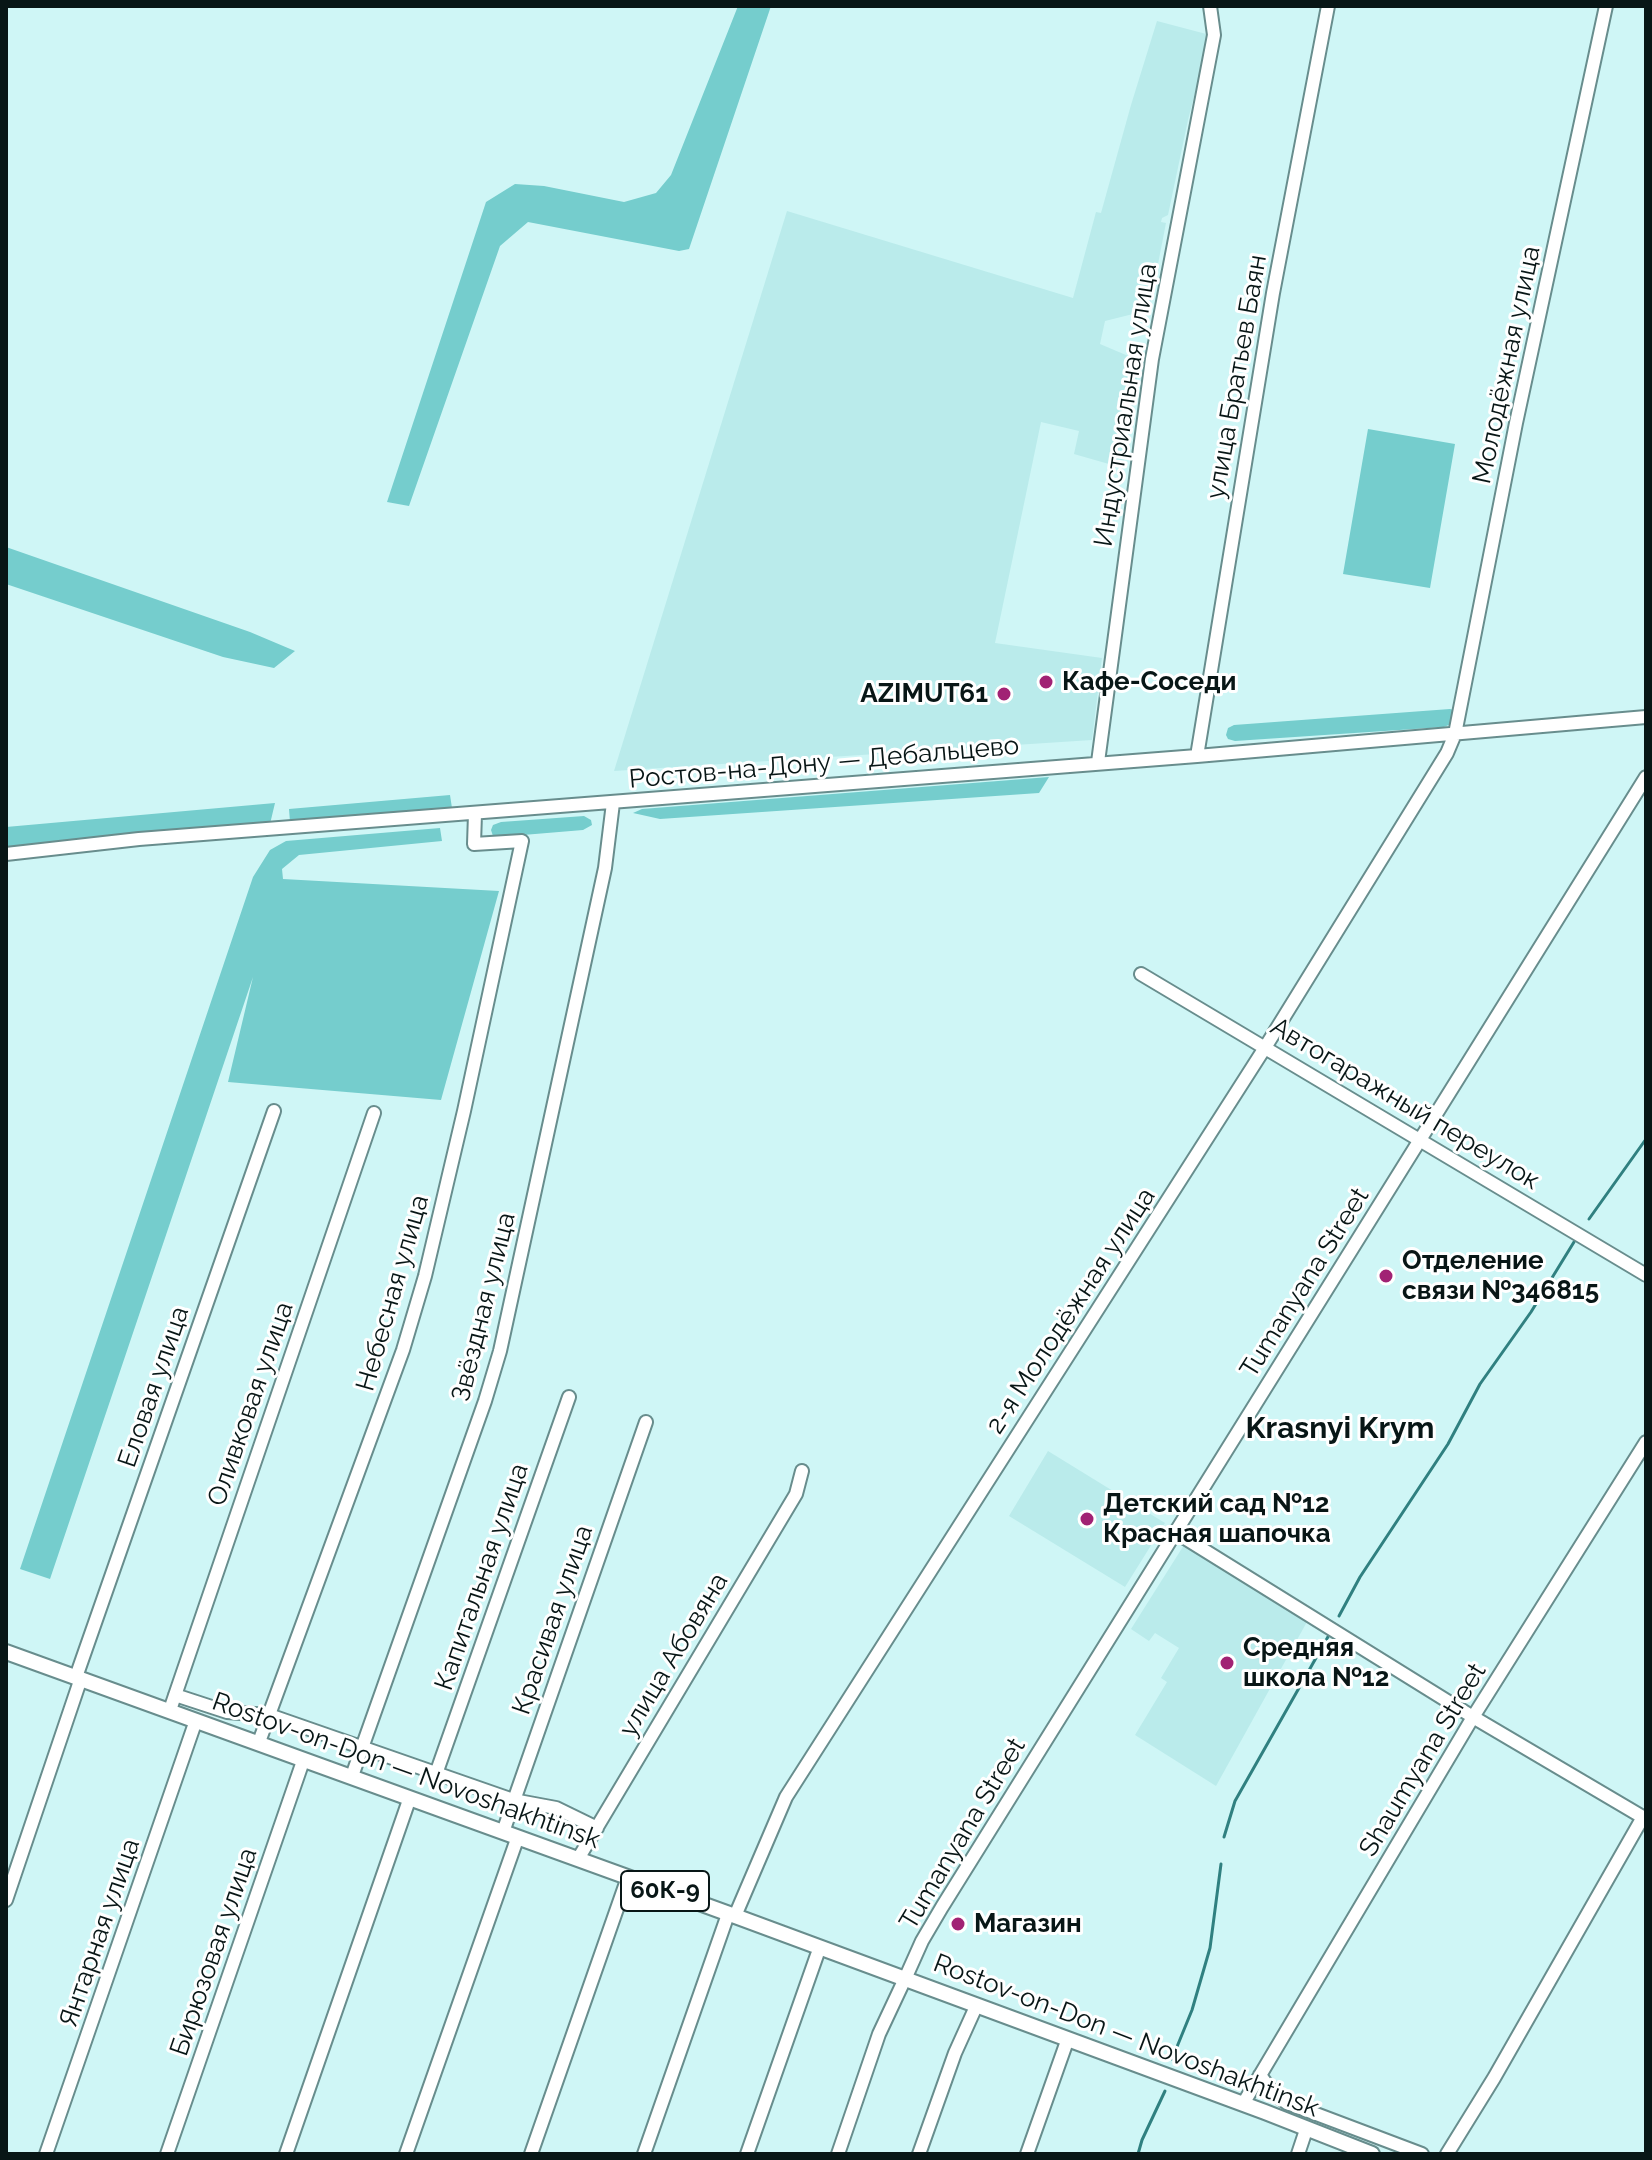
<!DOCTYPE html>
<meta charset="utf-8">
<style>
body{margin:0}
#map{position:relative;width:1652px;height:2160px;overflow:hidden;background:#cff6f6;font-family:Raleway,sans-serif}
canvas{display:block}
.frame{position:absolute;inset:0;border:8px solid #081616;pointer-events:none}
</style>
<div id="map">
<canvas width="1652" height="2160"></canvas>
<div class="frame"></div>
</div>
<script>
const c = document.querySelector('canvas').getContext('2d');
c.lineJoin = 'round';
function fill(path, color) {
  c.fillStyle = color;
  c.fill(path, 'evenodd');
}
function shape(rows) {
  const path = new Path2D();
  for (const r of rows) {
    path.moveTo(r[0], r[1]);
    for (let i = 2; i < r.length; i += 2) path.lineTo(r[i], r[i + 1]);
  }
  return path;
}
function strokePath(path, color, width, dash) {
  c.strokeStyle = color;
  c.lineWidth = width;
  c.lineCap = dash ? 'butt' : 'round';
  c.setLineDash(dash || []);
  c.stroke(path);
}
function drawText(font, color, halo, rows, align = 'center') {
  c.font = font + ' Raleway,sans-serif';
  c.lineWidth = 6;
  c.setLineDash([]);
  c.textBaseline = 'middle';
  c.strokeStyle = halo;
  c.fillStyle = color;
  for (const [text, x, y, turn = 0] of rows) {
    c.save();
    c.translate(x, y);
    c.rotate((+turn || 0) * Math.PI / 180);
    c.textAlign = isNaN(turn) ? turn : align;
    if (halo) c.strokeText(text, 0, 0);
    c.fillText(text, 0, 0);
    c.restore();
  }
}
const built = shape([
 [1157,21,1210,35,1188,120,1168,215,1162,218,1161,222,1166,223,1149,310,1105,321,1100,344,1140,361,1123,468,1074,454,1079,431,1041,422,995,643,1102,658,1092,740,614,771,787,211,1073,298,1096,212,1101,213,1131,105],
 [1048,1451,1165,1523,1125,1587,1009,1516],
 [1184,1545,1308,1620,1216,1786,1135,1735,1167,1682,1161,1678,1179,1648,1155,1633,1149,1641,1131,1629]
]);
const green = shape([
 [738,6,771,6,689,249,679,251,528,222,500,246,409,506,387,502,486,202,515,184,544,186,624,202,656,193,671,175],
 [1368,429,1455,444,1430,588,1343,574],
 [6,547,250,632,295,651,274,668,223,657,6,584],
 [1450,709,1454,710,1455,716,1451,724,1444,727,1235,741,1228,739,1226,735,1228,728,1234,725],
 [1049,777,1039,793,660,819,633,813,642,809],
 [450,795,452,808,290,822,289,809],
 [275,803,270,824,6,847,6,827],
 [584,816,591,820,592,825,583,830,499,837,493,836,491,830,493,825,501,822],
 [440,828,442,841,299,855,282,869,283,879,499,891,441,1100,228,1082,253,977,50,1579,20,1569,253,877,270,850,286,841]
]);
const stream = shape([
 [1589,1219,1646,1139],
 [1339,1616,1360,1577,1448,1444,1480,1384,1531,1312,1574,1242],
 [1224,1837,1235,1801,1329,1635],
 [1172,2059,1192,2010,1210,1948,1221,1864],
 [1138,2154,1142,2140,1165,2091]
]);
const minor = shape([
 [1197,756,1273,293,1328,6],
 [1098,762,1152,359,1214,35,1210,6],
 [6,854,139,839,1197,756,1646,717],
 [1141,974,1646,1275],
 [1175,1532,1473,1717,1646,1819],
 [76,1677,274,1111],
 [175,1695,227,1712,269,1715,513,1800,556,1808,597,1828],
 [170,1710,374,1113],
 [259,1742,403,1350,425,1276,464,1111,522,841,474,844,475,814],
 [437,1771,569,1397],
 [352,1776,485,1401,500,1351,605,868,613,803],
 [503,1832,646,1422],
 [578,1859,796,1494,802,1471],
 [6,1900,79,1684],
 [735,1916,786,1797,1266,1046,1447,753,1455,734,1516,423,1606,6],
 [905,1979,922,1941,942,1907,1646,777],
 [1260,2075,1273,2093,1287,2103,1422,2154],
 [1243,2104,1473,1717,1646,1442],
 [46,2154,194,1726],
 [167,2154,302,1764],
 [286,2154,408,1803],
 [406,2154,516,1842],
 [531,2154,626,1883],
 [644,2154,726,1920],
 [747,2154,817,1955],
 [838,2154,879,2034,902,1985],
 [919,2154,955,2053,974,2011],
 [1027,2154,1066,2044],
 [1298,2154,1306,2130],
 [1447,2154,1494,2078,1643,1817]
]);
const major = shape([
 [6,1652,735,1916,1265,2112,1372,2154]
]);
const markers = [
 [1046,682,8,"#a12274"],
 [1004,694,8,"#a12274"],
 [1386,1276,8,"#a12274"],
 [1087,1519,8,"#a12274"],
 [1227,1663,8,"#a12274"],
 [958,1924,8,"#a12274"]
];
const shields = [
 [665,1891,88]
];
const shieldNames = [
 ["60К-9",665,1891]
];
const streetNames = [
 ["Молодёжная улица",1507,365,-78],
 ["улица Братьев Баян",1237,377,-80],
 ["Индустриальная улица",1126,405,-81],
 ["Ростов-на-Дону — Дебальцево",824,763,-5],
 ["Автогаражный переулок",1405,1104,31],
 ["Tumanyana Street",1305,1283,-58],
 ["Небесная улица",393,1293,-74],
 ["Звёздная улица",484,1307,-76],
 ["2-я Молодёжная улица",1071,1311,-57],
 ["Еловая улица",154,1387,-71],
 ["Оливковая улица",251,1404,-71],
 ["Капитальная улица",482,1577,-71],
 ["Красивая улица",553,1620,-71],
 ["улица Абовяна",674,1655,-59],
 ["Shaumyana Street",1423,1760,-59],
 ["Rostov-on-Don — Novoshakhtinsk",406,1771,20],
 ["Tumanyana Street",963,1834,-59],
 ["Янтарная улица",100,1933,-71],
 ["Бирюзовая улица",214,1952,-71],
 ["Rostov-on-Don — Novoshakhtinsk",1126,2036,21]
];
const poiNames = [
 ["Кафе-Соседи",1062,682],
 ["AZIMUT61",988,694,"right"],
 ["Отделение",1402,1261],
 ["связи №346815",1402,1291],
 ["Детский сад №12",1103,1504],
 ["Красная шапочка",1103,1534],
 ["Средняя",1243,1648],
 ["школа №12",1243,1678],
 ["Магазин",974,1924]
];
const quarterNames = [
 ["Krasnyi Krym",1340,1429]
];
fill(built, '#baebeb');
fill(green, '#75cdcd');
strokePath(stream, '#308080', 3);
strokePath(minor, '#688d8d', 16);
strokePath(major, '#688d8d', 18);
strokePath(minor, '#fff', 12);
strokePath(major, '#fff', 14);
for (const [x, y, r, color] of markers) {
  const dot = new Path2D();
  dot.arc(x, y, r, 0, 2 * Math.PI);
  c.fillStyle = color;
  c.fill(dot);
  strokePath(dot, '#fff', 3);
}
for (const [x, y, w] of shields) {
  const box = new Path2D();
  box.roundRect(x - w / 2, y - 20, w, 40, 6);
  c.fillStyle = '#fff';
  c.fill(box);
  strokePath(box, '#081616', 2);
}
drawText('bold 24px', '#081616', null, shieldNames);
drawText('26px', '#081616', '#fff', streetNames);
drawText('bold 26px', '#081616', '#fff', poiNames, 'left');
drawText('bold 30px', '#081616', '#fff', quarterNames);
</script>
